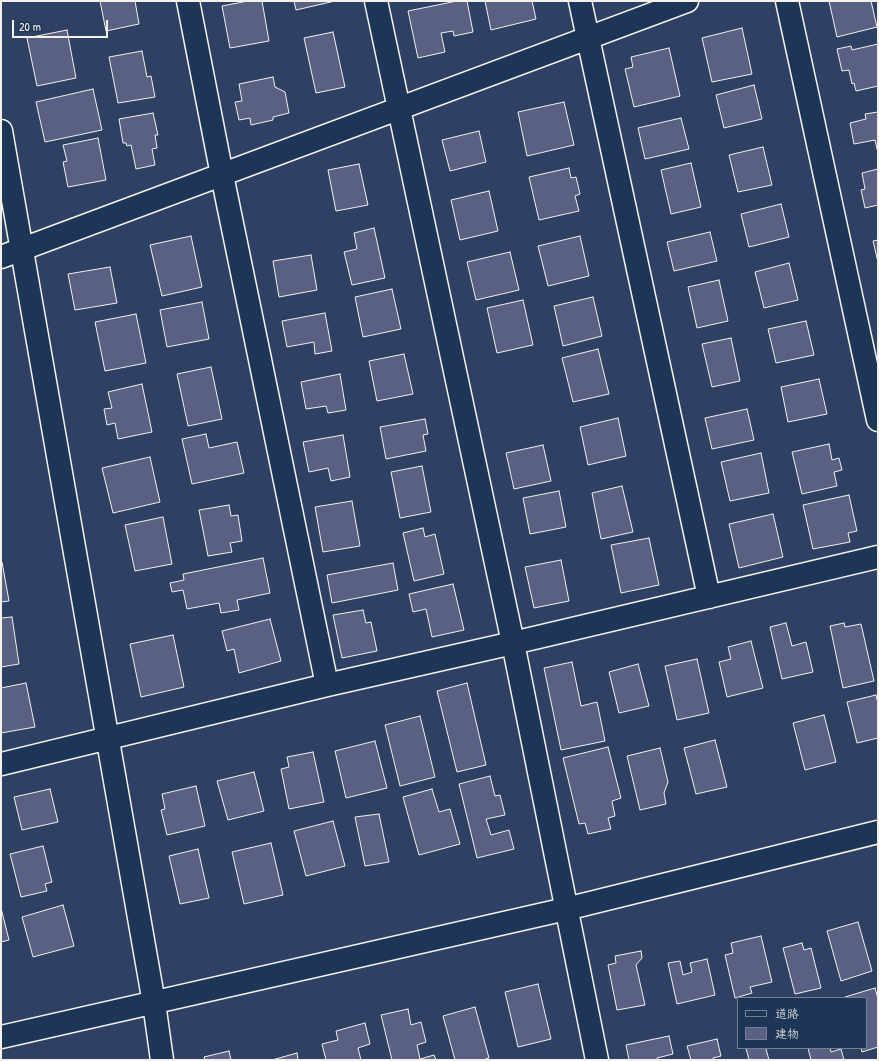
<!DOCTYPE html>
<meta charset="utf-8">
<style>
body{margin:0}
#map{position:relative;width:879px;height:1061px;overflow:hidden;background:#2e4164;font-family:"Patrick Hand","Klee One",sans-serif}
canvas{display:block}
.frame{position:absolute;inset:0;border:2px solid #f4f1e8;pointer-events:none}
.legend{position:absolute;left:737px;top:997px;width:130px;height:52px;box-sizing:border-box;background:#1d3557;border:1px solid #738091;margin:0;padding:5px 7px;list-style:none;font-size:12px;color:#f4f1e8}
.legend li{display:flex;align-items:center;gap:8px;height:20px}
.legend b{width:20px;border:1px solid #738091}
.scale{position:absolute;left:12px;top:20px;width:96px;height:18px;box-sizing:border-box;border:2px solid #f4f1e8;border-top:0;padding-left:5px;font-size:12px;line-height:14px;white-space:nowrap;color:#f4f1e8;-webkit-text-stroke:3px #1d3557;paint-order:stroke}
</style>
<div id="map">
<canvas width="879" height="1061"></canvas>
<div class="frame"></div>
<ul class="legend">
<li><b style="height:5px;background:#1d3557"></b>道路</li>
<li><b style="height:11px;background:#596084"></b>建物</li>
</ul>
<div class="scale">20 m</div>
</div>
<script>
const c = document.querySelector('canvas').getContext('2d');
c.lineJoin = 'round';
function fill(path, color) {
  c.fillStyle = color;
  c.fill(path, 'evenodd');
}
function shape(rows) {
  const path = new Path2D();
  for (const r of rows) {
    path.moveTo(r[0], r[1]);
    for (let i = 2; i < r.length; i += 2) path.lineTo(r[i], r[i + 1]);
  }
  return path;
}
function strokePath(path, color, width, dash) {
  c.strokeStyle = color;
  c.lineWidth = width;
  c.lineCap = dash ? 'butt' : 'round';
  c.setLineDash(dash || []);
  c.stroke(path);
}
const building = shape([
 [100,1,135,1,139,24,106,31,100,1],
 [248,1,262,1,269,41,230,48,222,6,248,1],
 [294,1,335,1,296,10,294,1],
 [457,1,467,1,473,32,454,36,453,31,441,33,445,52,418,58,408,11,457,1],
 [485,1,532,1,536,19,491,30,485,1],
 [829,1,871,1,877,27,837,37,829,1],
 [742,28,752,74,712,82,702,38,742,28],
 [67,30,76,78,37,86,27,38,67,30],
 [333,32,345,87,316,93,304,38,333,32],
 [878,44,878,86,856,91,854,83,852,84,849,70,842,71,837,49,851,46,852,50,878,44],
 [669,48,680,96,634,107,625,69,633,67,631,57,669,48],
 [142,51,147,77,151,76,155,97,118,103,109,57,142,51],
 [273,77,275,87,285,92,289,113,273,117,273,120,251,125,250,118,239,120,235,102,242,101,239,84,273,77],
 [754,85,762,119,724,128,716,95,754,85],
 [93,89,102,130,45,142,36,102,93,89],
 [564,102,574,145,527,156,518,112,564,102],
 [878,112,878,153,875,140,854,144,850,123,866,119,865,114,878,112],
 [153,113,158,135,155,135,157,148,152,149,155,165,136,169,131,145,127,146,126,143,123,143,119,119,153,113],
 [681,118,689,149,645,159,638,128,681,118],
 [479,131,486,162,450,171,442,140,479,131],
 [98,138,106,180,68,187,63,162,67,161,63,145,98,138],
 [763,147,772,185,738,192,729,155,763,147],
 [691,163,701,207,671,214,661,170,691,163],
 [359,164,368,205,336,211,328,170,359,164],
 [569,168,571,178,576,177,580,194,575,196,579,211,539,220,529,177,569,168],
 [878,169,878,205,865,208,861,190,865,189,862,173,878,169],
 [489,191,498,231,460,240,451,200,489,191],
 [781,204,789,237,749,247,741,214,781,204],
 [374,228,385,278,352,285,344,252,357,249,354,233,374,228],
 [710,232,717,261,674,271,667,242,710,232],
 [191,236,202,287,162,296,150,245,191,236],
 [580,236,589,276,548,286,538,246,580,236],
 [878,240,878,262,873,241,878,240],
 [510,252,519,290,476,300,467,262,510,252],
 [311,255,317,290,279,297,273,261,311,255],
 [789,263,798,300,764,308,755,272,789,263],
 [110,267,117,303,75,310,68,274,110,267],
 [719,280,728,321,697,328,688,287,719,280],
 [392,289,401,329,363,337,355,297,392,289],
 [593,297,602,336,563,346,554,306,593,297],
 [523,300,533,345,497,353,487,308,523,300],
 [202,302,209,339,167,347,160,310,202,302],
 [325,313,332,351,315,354,314,342,287,347,282,321,325,313],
 [136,314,146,363,105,371,95,322,136,314],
 [806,321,814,355,776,363,768,329,806,321],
 [731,338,740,381,712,387,702,344,731,338],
 [598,349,609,394,573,402,562,358,598,349],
 [404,354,413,394,377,401,369,361,404,354],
 [211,367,222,419,188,426,177,374,211,367],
 [340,374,346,410,328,413,326,406,306,409,301,382,340,374],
 [819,379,827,414,788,422,781,387,819,379],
 [142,384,152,432,118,439,115,423,107,425,104,409,112,408,108,392,142,384],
 [747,409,754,440,712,449,705,418,747,409],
 [618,418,626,456,588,465,580,427,618,418],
 [425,419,428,434,423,435,426,451,386,459,380,427,425,419],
 [206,434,209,448,237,442,244,473,192,484,182,439,206,434],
 [343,435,350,477,331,481,328,468,309,472,303,442,343,435],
 [829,444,832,460,839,458,842,470,834,472,837,486,802,494,792,452,829,444],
 [543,445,551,481,514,489,506,453,543,445],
 [761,453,769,493,730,501,721,462,761,453],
 [150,457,160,502,113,513,102,468,150,457],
 [422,466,431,512,400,518,391,472,422,466],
 [622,486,633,532,601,539,592,493,622,486],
 [559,491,566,527,530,534,523,498,559,491],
 [849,495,857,531,848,533,850,542,813,549,803,505,849,495],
 [352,501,360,546,323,552,315,507,352,501],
 [229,505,231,516,238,515,242,541,230,543,232,552,208,556,199,510,229,505],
 [773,514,783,557,739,568,729,524,773,514],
 [163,517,172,564,135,571,125,525,163,517],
 [423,528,425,537,435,534,444,574,414,581,403,533,423,528],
 [649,538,659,585,621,593,611,545,649,538],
 [263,558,270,593,237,600,239,610,221,613,219,603,187,609,183,590,172,592,170,583,184,580,183,574,263,558],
 [561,560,569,601,534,608,525,567,561,560],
 [1,562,2,562,9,601,1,602,1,562],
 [393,563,398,590,332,603,327,575,393,563],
 [453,584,464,630,432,637,426,609,413,612,409,594,453,584],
 [363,610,366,623,371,622,377,651,342,658,333,615,363,610],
 [12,617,19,664,1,667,1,618,12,617],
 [270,619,281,661,239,673,234,649,227,651,222,631,270,619],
 [786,623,792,646,806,642,813,672,782,679,770,627,786,623],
 [844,623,845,627,861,624,874,681,843,688,830,626,844,623],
 [173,635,184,687,141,697,130,644,173,635],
 [751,641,763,688,727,697,719,662,731,659,728,647,751,641],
 [697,659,709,713,677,720,665,666,697,659],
 [572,662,581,706,597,702,605,741,561,750,544,668,572,662],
 [638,664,649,706,619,713,609,672,638,664],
 [26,683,35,727,1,733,1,688,26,683],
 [467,683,486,765,457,772,437,691,467,683],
 [876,695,878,703,878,738,857,743,847,702,876,695],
 [824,715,836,762,805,770,793,723,824,715],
 [420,716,435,777,400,786,385,725,420,716],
 [715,740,727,787,696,794,684,748,715,740],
 [375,741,387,788,346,798,335,751,375,741],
 [608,747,621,798,612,801,615,816,608,818,611,829,588,834,585,823,579,824,563,758,608,747],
 [660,748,668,782,664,793,666,804,640,810,627,756,660,748],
 [313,752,324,802,289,809,281,769,289,767,287,757,313,752],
 [254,772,264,811,228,820,217,781,254,772],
 [490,776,495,796,500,795,505,815,486,819,491,835,509,830,514,849,477,858,459,784,490,776],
 [196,786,205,826,167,835,161,810,165,809,162,794,196,786],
 [50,789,58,822,22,830,14,797,50,789],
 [432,789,439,812,450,809,460,844,419,855,403,797,432,789],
 [379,814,389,862,365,866,355,817,379,814],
 [333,821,345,866,306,876,294,831,333,821],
 [271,843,283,895,244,904,232,852,271,843],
 [43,846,52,882,45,884,47,891,21,897,10,854,43,846],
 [198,849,209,898,180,904,169,856,198,849],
 [63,905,74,946,33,957,22,917,63,905],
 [1,908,9,940,1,942,1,908],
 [858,922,872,971,841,981,827,931,858,922],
 [761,936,772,982,750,987,752,993,735,998,725,955,733,953,731,943,761,936],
 [802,943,804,950,811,948,821,988,795,994,783,948,802,943],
 [641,951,642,958,636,965,645,1005,617,1010,608,965,616,963,615,956,641,951],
 [707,959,715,995,677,1004,668,963,680,961,683,975,692,972,690,963,707,959],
 [538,984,551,1039,518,1047,505,992,538,984],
 [875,988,878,999,878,1047,862,1052,861,1048,866,1048,866,998,845,998,845,997,875,988],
 [475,1007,489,1058,483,1060,455,1060,443,1016,475,1007],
 [408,1009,411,1025,421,1022,426,1042,417,1045,420,1059,434,1055,436,1060,392,1060,381,1015,408,1009],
 [365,1023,370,1044,358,1048,361,1060,326,1060,322,1044,338,1040,336,1031,365,1023],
 [669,1036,673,1054,657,1058,658,1060,629,1060,626,1045,669,1036],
 [717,1039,721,1056,713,1058,714,1060,691,1060,687,1046,717,1039],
 [746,1048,768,1048,766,1049,769,1060,749,1060,746,1048],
 [808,1048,830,1048,831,1052,841,1049,844,1060,811,1060,808,1048],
 [229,1051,231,1060,205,1060,204,1057,229,1051],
 [297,1053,298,1060,272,1060,297,1053]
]);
const minor = shape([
 [188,1,222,175,327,685],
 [376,1,513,643,597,1060],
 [580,1,709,597],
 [787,1,878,420],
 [1,131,154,1003,162,1060],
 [1,257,687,1],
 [1,764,327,685,513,643,878,557],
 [1,1037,566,909,878,832]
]);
fill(building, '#596084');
strokePath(building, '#f4f1e8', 1);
strokePath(minor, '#f4f1e8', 25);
strokePath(minor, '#1d3557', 22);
</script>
